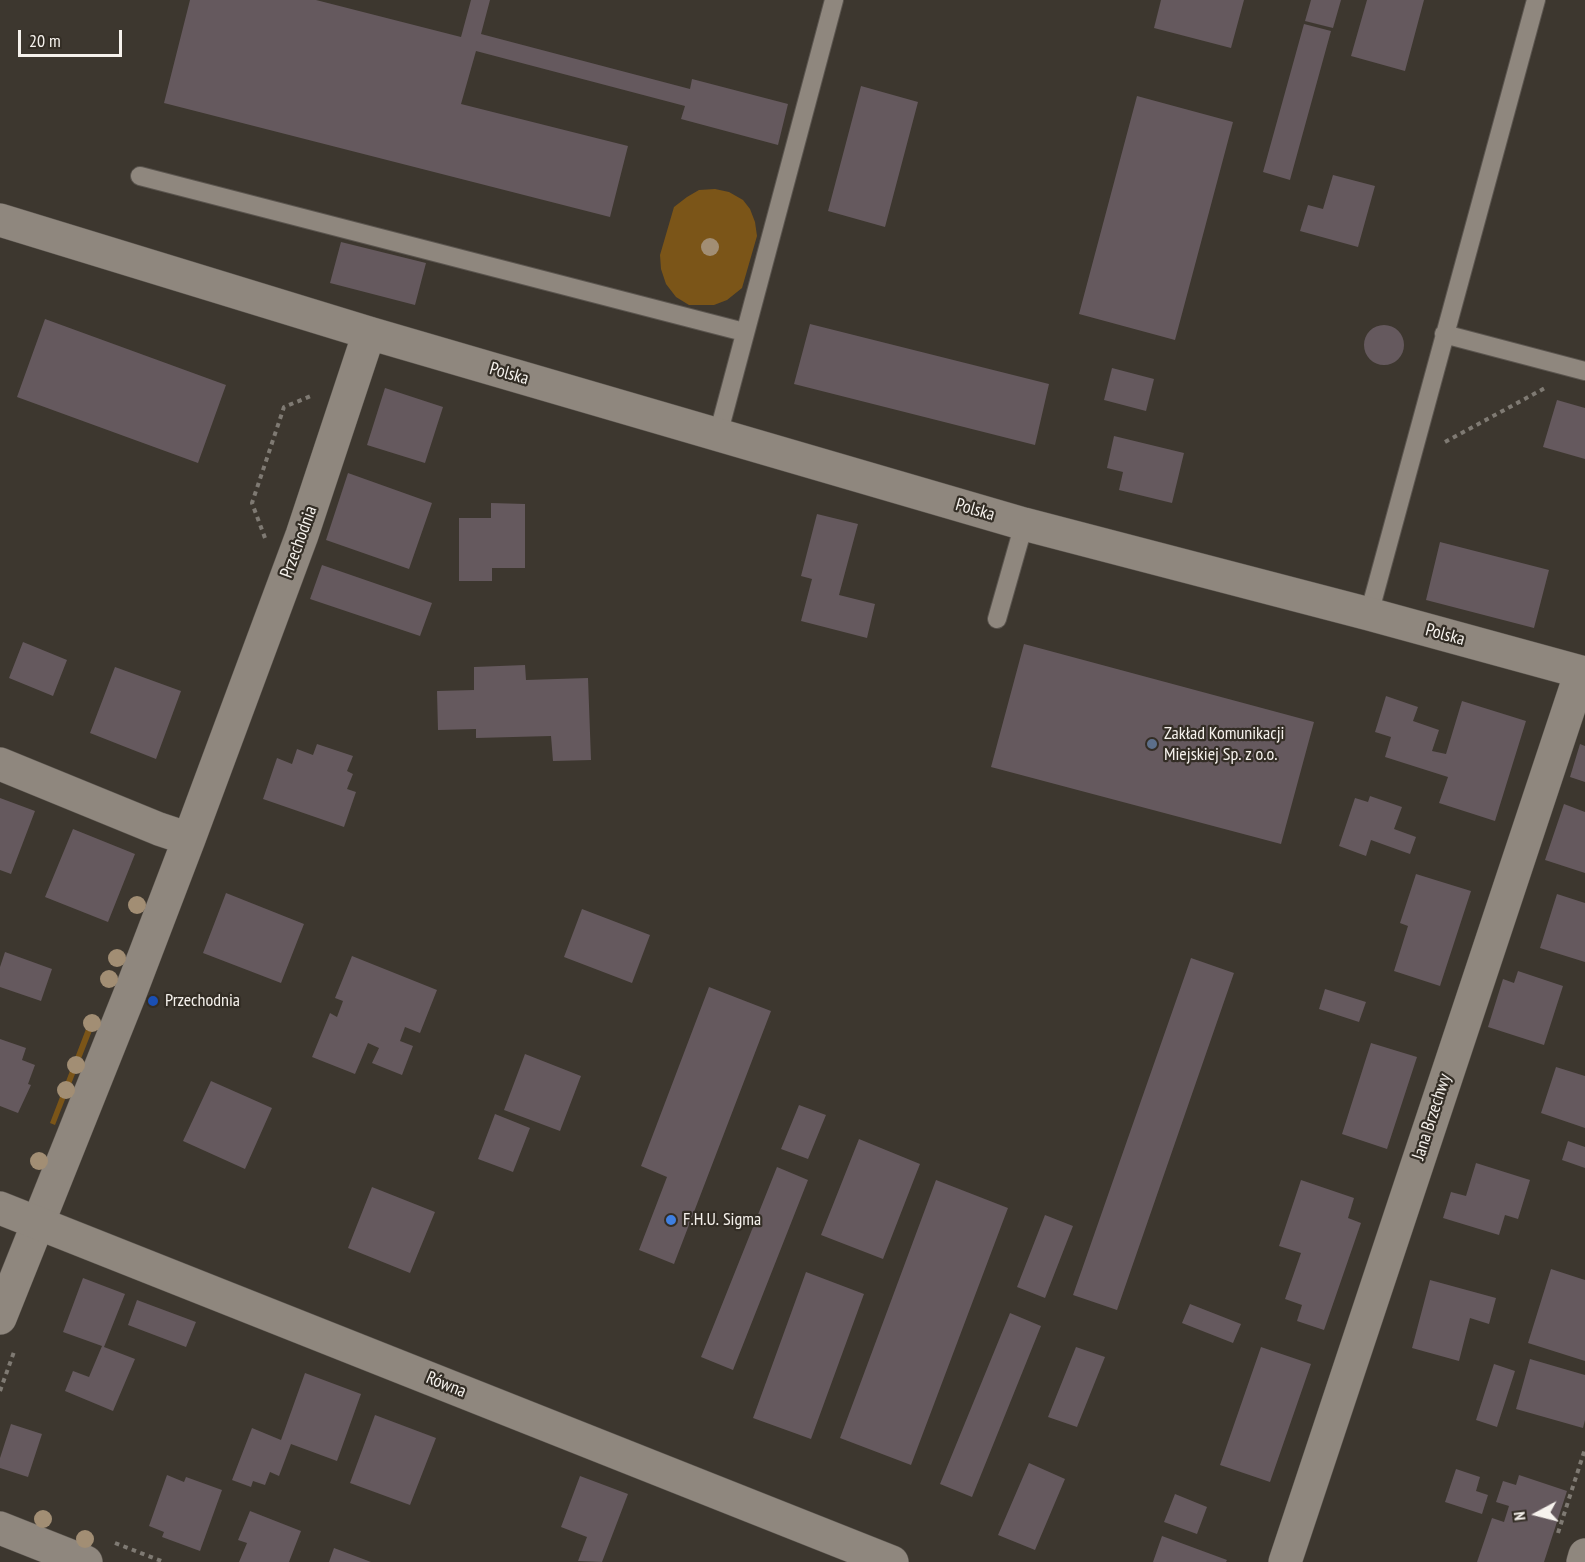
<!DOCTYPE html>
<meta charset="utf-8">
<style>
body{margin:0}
#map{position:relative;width:1585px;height:1562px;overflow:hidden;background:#3d372f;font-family:"PT Sans Narrow",sans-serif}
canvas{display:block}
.north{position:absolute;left:1507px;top:1484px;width:60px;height:60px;-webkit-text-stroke:4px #332d25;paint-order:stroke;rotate:263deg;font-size:16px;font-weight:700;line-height:24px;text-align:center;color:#f6f2ed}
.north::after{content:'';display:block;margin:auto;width:21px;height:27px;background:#f6f2ed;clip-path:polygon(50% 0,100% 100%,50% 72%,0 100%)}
.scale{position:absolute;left:18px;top:30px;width:104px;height:27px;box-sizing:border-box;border:3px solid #f6f2ed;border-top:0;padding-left:8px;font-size:18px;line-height:21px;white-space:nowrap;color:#f6f2ed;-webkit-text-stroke:4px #332d25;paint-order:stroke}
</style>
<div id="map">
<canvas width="1585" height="1562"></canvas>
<div class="north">N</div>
<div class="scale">20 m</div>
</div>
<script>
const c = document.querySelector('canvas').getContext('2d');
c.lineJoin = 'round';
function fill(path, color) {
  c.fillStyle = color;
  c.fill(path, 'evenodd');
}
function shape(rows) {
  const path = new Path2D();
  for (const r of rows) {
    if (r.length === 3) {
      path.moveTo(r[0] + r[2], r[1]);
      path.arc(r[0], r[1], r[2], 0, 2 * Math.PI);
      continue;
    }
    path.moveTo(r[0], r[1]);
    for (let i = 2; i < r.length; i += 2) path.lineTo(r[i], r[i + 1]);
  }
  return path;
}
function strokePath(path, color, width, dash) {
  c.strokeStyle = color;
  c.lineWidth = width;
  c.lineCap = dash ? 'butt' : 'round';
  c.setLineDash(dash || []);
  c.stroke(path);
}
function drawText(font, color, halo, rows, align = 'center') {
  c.font = font + ' "PT Sans Narrow",sans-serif';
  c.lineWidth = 4.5;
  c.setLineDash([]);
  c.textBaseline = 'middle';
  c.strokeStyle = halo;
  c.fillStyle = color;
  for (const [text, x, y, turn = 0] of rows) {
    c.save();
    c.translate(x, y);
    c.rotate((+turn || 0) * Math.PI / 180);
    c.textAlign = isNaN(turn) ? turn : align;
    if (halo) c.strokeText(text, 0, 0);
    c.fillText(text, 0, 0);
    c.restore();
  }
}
const green = shape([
 [715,189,729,192,743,200,750,209,755,222,757,236,742,288,727,300,714,305,689,305,676,297,666,284,661,269,660,255,674,207,687,197,699,190],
 [91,1016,97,1018,55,1125,50,1123]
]);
const building = shape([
 [190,0,316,0,461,37,471,0,490,0,481,34,690,89,692,79,788,104,778,145,681,119,685,106,476,51,461,104,628,146,610,217,164,103],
 [1161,0,1244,0,1231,48,1154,28],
 [1311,0,1341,0,1333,28,1305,21],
 [1367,0,1424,0,1405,71,1351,56],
 [1304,24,1331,31,1290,180,1263,172],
 [861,86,918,102,885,227,828,211],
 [1137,96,1233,122,1175,340,1079,314],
 [1333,175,1375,186,1358,247,1300,231,1308,205,1323,209],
 [341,242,426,263,415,305,330,283],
 [45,319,226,385,198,463,17,397],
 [810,324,1049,384,1035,445,794,384],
 [1384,345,20],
 [1112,368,1154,379,1146,411,1104,400],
 [385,388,443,407,425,463,367,445],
 [1557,400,1585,408,1585,459,1543,447],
 [1114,436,1184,453,1172,503,1119,490,1123,472,1107,468],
 [348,473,432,503,409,569,326,540],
 [491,503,525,504,525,568,492,568,492,581,459,581,459,518,491,518],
 [817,514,858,524,839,595,875,604,867,638,801,621,812,579,801,576],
 [1440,542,1549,570,1534,628,1426,600],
 [322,565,432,603,420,636,310,599],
 [23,642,67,660,53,696,9,678],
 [1024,644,1314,722,1281,844,991,767],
 [525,665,526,680,588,678,591,760,553,761,551,736,476,738,476,729,438,730,437,691,474,690,474,667],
 [115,667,181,691,156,759,90,733],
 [1386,696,1418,707,1413,721,1439,730,1432,751,1446,754,1462,701,1526,721,1495,821,1439,803,1448,777,1385,757,1391,737,1375,732],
 [317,744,353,756,347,771,353,774,347,789,356,792,344,827,263,799,277,758,292,764,297,749,313,755],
 [1580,744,1585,746,1585,782,1570,777],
 [1370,796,1402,807,1394,829,1416,837,1410,854,1371,840,1366,856,1339,846,1355,798,1368,802],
 [0,798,35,811,11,874,0,870],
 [1564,804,1585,812,1585,873,1545,860],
 [73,829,135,854,108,922,45,897],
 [1416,874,1471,891,1440,986,1394,971,1408,926,1400,923],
 [226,893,304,924,281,983,203,953],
 [1557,894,1585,903,1585,962,1540,948],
 [582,909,650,935,632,983,564,957],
 [5,952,52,969,41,1001,0,987,0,967],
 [352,956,437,990,420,1033,405,1027,400,1041,413,1046,402,1075,372,1063,379,1048,368,1043,355,1074,312,1057,330,1013,337,1017,343,1001,335,998],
 [1191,958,1234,973,1117,1310,1073,1295],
 [1518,971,1563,986,1544,1045,1488,1027,1503,979,1514,983],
 [709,987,771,1011,674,1264,639,1250,667,1177,641,1166],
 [1325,989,1366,1002,1359,1022,1319,1009],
 [0,1039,26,1048,22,1060,35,1065,28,1084,31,1085,18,1113,0,1106],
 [1371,1043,1417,1057,1387,1149,1342,1134],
 [525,1054,581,1076,560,1131,504,1110],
 [1556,1067,1585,1076,1585,1128,1541,1113],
 [211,1081,272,1108,245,1169,183,1141],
 [799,1105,826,1115,808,1159,781,1149],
 [495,1114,530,1128,513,1172,478,1159],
 [859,1139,920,1164,883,1259,821,1235],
 [1568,1141,1585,1147,1585,1168,1562,1160],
 [1476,1163,1530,1180,1518,1219,1505,1215,1499,1235,1443,1218,1451,1192,1466,1196],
 [777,1167,808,1180,733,1370,701,1357],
 [936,1180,1008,1208,911,1465,840,1438],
 [1301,1180,1354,1198,1348,1218,1361,1223,1324,1330,1297,1321,1302,1305,1285,1299,1301,1253,1279,1246],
 [372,1187,435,1212,410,1273,348,1248],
 [1045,1215,1073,1226,1045,1298,1017,1287],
 [1551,1269,1585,1280,1585,1361,1528,1343],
 [806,1272,864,1294,811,1439,753,1418],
 [83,1278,125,1294,104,1347,135,1359,113,1411,65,1391,73,1371,89,1377,102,1346,63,1332],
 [1430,1280,1496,1298,1489,1324,1470,1318,1459,1361,1412,1348],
 [137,1300,196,1322,186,1347,128,1325],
 [1190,1304,1241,1324,1233,1343,1182,1323],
 [1010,1313,1041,1326,972,1497,940,1484],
 [1076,1347,1105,1357,1077,1427,1048,1417],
 [1261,1347,1311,1364,1270,1482,1220,1465],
 [1530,1359,1585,1375,1585,1420,1583,1428,1516,1409],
 [1494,1364,1515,1371,1497,1427,1476,1420],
 [305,1373,361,1394,337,1461,291,1444,279,1476,270,1472,265,1485,253,1481,251,1487,232,1480,252,1428,281,1440],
 [375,1415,436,1438,410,1505,350,1483],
 [11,1424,42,1434,28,1477,0,1468,0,1458],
 [1029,1463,1065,1479,1035,1550,998,1535],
 [1456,1469,1480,1477,1476,1491,1488,1495,1482,1514,1445,1502],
 [167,1475,184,1482,186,1477,222,1490,200,1551,162,1537,164,1532,149,1526],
 [1519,1475,1567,1491,1544,1562,1477,1562,1492,1518,1504,1522,1509,1506,1496,1502,1503,1481,1516,1485],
 [580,1476,628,1494,602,1562,578,1561,587,1537,561,1527],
 [1175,1494,1207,1507,1197,1534,1164,1522],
 [250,1511,301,1531,289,1562,239,1562,247,1543,238,1540],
 [1162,1536,1227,1560,1226,1562,1153,1562],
 [334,1548,371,1562,329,1562]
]);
const path = shape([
 [1445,442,1545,388],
 [265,538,252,503,284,407,311,396],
 [0,1391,15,1349],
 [1558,1533,1585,1449],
 [115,1543,164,1562]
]);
const service = shape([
 [140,176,744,332],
 [1444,334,1585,371],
 [718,435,834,0],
 [1369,614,1536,0],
 [997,619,1024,524]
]);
const minor = shape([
 [0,220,369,333,1024,524,1369,614,1585,673],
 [0,764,159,829,189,839],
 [0,1318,129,996,189,839,302,535,369,333],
 [0,1528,86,1562],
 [1285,1562,1581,672],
 [1583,1562,1585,1555]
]);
const tertiary = shape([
 [0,1208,892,1562]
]);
const trees = [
 [710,247],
 [137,905],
 [117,958],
 [109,979],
 [92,1023],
 [76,1065],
 [66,1090],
 [39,1161],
 [43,1519],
 [85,1539]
];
const markers = [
 [1152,744,6,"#5c6f8a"],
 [153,1001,6,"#1a4fb4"],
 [671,1220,6,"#3f7fe0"]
];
const streetNames = [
 ["Polska",509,374,16],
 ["Polska",975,510,16],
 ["Przechodnia",299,542,-70],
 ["Polska",1445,635,15],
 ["Jana Brzechwy",1432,1117,-72],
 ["Równa",446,1385,22]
];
const poiNames = [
 ["Zakład Komunikacji",1164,734],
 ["Miejskiej Sp. z o.o.",1164,755],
 ["Przechodnia",165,1001],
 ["F.H.U. Sigma",683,1220]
];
fill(green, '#7b5518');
fill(building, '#65595e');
strokePath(service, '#5b554f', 20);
strokePath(minor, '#5b554f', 34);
strokePath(tertiary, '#5b554f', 34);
strokePath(path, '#7f7a73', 4, [4.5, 4.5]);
strokePath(service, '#8f877e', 18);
strokePath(minor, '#8f877e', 33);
strokePath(tertiary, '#8f877e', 33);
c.fillStyle = '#a28e74';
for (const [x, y] of trees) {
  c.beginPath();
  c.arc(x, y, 9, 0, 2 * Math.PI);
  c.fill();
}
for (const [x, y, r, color] of markers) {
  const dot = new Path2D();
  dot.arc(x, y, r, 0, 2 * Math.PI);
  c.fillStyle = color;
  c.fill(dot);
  strokePath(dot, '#332d25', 2);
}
drawText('18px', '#f6f2ed', '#332d25', streetNames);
drawText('18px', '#f6f2ed', '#332d25', poiNames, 'left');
</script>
